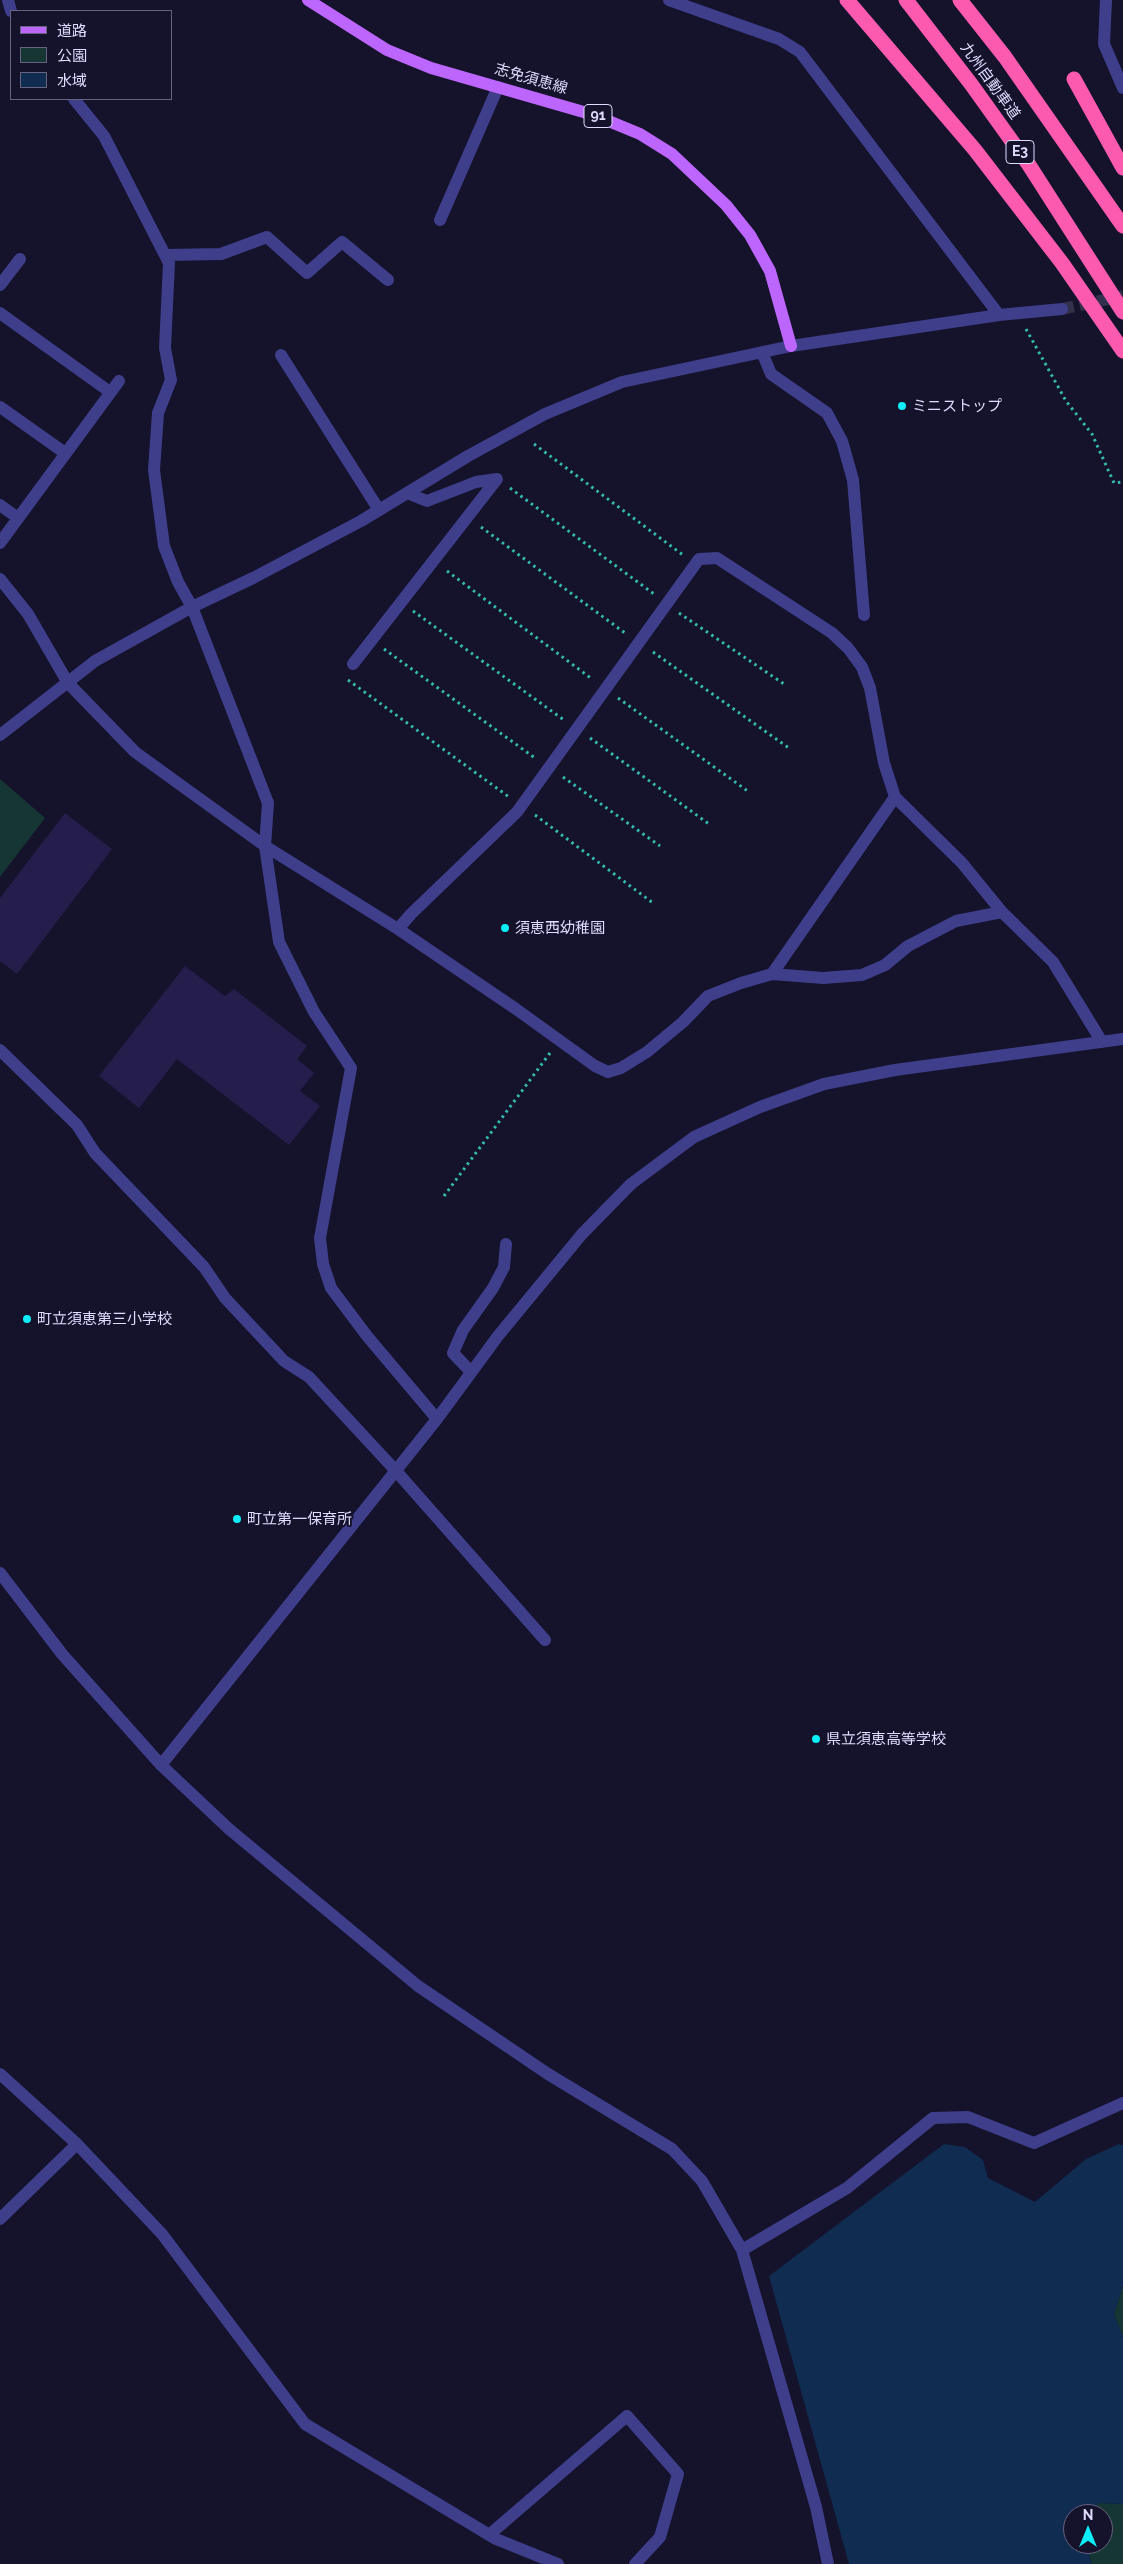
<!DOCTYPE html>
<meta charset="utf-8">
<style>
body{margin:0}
#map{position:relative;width:1123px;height:2564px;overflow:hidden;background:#15122c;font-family:Raleway,"Noto Sans JP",sans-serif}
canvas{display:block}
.legend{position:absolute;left:10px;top:10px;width:162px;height:90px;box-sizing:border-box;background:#15122c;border:1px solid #666380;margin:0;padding:6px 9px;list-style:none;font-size:15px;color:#dfddfe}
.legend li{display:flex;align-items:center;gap:10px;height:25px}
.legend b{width:25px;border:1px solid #666380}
.north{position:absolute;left:1063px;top:2504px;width:50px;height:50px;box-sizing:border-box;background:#15122c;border:1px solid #666380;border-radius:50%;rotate:0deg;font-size:14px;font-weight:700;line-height:20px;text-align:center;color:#dfddfe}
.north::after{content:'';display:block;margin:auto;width:18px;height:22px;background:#0ceffb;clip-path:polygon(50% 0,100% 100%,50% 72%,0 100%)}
</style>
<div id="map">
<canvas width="1123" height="2564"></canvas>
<ul class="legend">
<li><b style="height:6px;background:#bd66fd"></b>道路</li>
<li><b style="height:14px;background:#153633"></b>公園</li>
<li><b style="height:14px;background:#102c51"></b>水域</li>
</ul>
<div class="north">N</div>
</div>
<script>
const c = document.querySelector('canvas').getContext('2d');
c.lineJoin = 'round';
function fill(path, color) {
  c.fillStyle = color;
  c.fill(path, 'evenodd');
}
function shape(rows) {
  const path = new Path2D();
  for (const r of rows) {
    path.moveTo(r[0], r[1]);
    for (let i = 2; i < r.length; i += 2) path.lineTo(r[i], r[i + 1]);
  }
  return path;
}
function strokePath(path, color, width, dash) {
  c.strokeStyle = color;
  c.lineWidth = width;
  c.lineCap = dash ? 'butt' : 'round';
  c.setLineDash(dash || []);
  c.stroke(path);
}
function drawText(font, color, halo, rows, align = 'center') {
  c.font = font + ' Raleway,"Noto Sans JP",sans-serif';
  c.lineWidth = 4;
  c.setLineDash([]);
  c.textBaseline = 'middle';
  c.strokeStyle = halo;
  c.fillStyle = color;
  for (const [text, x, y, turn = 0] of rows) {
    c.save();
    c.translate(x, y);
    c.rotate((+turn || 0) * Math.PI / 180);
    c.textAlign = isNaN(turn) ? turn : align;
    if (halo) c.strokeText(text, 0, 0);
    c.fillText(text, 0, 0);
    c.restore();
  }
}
const green = shape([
 [0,779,45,818,0,877],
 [1123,2286,1123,2337,1114,2314],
 [1099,2503,1123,2504,1123,2564,1092,2564,1085,2544,1103,2544,1103,2514,1085,2514]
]);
const water = shape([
 [944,2144,965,2147,983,2160,988,2178,1035,2202,1086,2159,1119,2144,1123,2145,1123,2286,1114,2314,1123,2337,1123,2504,1099,2503,1085,2514,1073,2514,1073,2544,1085,2544,1092,2564,849,2564,769,2276]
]);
const building = shape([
 [65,813,112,849,17,974,0,961,0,898],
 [185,966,225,996,234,989,307,1046,297,1059,314,1073,300,1091,320,1106,289,1145,177,1059,139,1108,99,1076]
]);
const minorTunnel = shape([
 [1062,309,1123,296]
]);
const path = shape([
 [1026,329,1066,401,1092,434,1114,483,1123,482],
 [534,444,683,555],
 [510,488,654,594],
 [481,527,625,633],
 [447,571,592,679],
 [413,611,564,720],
 [679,613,784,684],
 [384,649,535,758],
 [653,652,789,748],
 [348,680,509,797],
 [618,698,749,792],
 [590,738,709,824],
 [563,777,660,846],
 [535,815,653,903],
 [444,1196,550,1053]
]);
const minor = shape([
 [8,0,11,11],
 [669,0,779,39,800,52,999,315],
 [1106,0,1104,44,1123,88],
 [74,99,104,136,169,263,165,348,171,380,158,413,154,470,164,546,178,582,192,607,268,803,265,846,279,942,314,1012,351,1068,320,1238,323,1264,331,1288,367,1336,437,1419],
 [440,220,498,87],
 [165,255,221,254,267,237,307,273,342,242,388,280],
 [0,285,20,259],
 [0,313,110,392],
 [762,352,771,374,827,413,842,441,853,480,864,615],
 [281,355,379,510],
 [0,407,65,453],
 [0,505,18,518],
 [0,543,119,381],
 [0,579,28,614,68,683,135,752,265,846,398,929,516,1009,595,1066,608,1072,621,1068,647,1052,683,1022,708,996,741,983,772,974,823,978,862,975,885,965,908,946,956,921,1002,912],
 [353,664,497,479,476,482,427,501,407,493],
 [0,735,95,661,192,607,253,578,361,521,468,456,545,414,622,382,791,346,999,315,1062,309],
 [398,929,411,914,517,812,699,559,717,558,832,633,848,648,862,667,870,688,884,763,895,797,962,863,1002,912,1053,962,1102,1042],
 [772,974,895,797],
 [0,1050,77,1125,95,1153,204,1267,225,1298,284,1361,309,1377,396,1471,545,1640],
 [471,1372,453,1353,463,1330,493,1288,504,1267,506,1244],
 [0,1573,62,1654,161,1765,229,1829,418,1986,548,2074,672,2149,702,2181,742,2250,816,2507,828,2564],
 [161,1765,437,1419,498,1336,582,1234,631,1184,694,1137,760,1107,824,1084,895,1070,1123,1039],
 [0,2074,77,2144,162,2234,305,2424,496,2539,558,2564],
 [0,2219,77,2144],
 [742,2250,847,2188,933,2118,968,2117,1034,2143,1123,2103],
 [489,2535,627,2416,678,2474,660,2537,635,2564]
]);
const major = shape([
 [308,0,387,50,431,68,594,115,640,134,672,154,726,205,750,235,770,271,791,346]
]);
const highway = shape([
 [847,0,975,150,1062,263,1123,351],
 [906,0,971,84,1029,165,1123,312],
 [960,0,1005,57,1123,226],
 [1074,79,1123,168]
]);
const markers = [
 [902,406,5,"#0ceffb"],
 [505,928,5,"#0ceffb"],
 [27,1319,5,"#0ceffb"],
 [237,1519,5,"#0ceffb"],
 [816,1739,5,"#0ceffb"]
];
const shields = [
 [598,116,28],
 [1020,152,28]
];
const shieldNames = [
 ["91",598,116],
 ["E3",1020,152]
];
const streetNames = [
 ["志免須恵線",531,79,16],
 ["九州自動車道",990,81,54]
];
const poiNames = [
 ["ミニストップ",912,406],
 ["須恵西幼稚園",515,928],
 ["町立須恵第三小学校",37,1319],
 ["町立第一保育所",247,1519],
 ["県立須恵高等学校",826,1739]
];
fill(green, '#153633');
fill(water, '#102c51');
fill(building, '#251e4c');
strokePath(minorTunnel, '#33304c', 12, [12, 6]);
strokePath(path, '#33bcae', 3, [2.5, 4]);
strokePath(minor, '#3e3e8a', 12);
strokePath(major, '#bd66fd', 12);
strokePath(highway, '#fc5aaf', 15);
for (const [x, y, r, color] of markers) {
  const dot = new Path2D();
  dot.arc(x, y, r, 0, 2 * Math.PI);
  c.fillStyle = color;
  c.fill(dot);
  strokePath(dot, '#15122c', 2);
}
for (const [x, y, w] of shields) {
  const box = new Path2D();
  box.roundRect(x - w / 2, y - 11.5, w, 23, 4);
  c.fillStyle = '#15122c';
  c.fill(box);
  strokePath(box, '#dfddfe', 1);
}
drawText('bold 14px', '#dfddfe', null, shieldNames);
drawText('15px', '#dfddfe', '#15122c', streetNames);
drawText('15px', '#dfddfe', '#15122c', poiNames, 'left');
</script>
